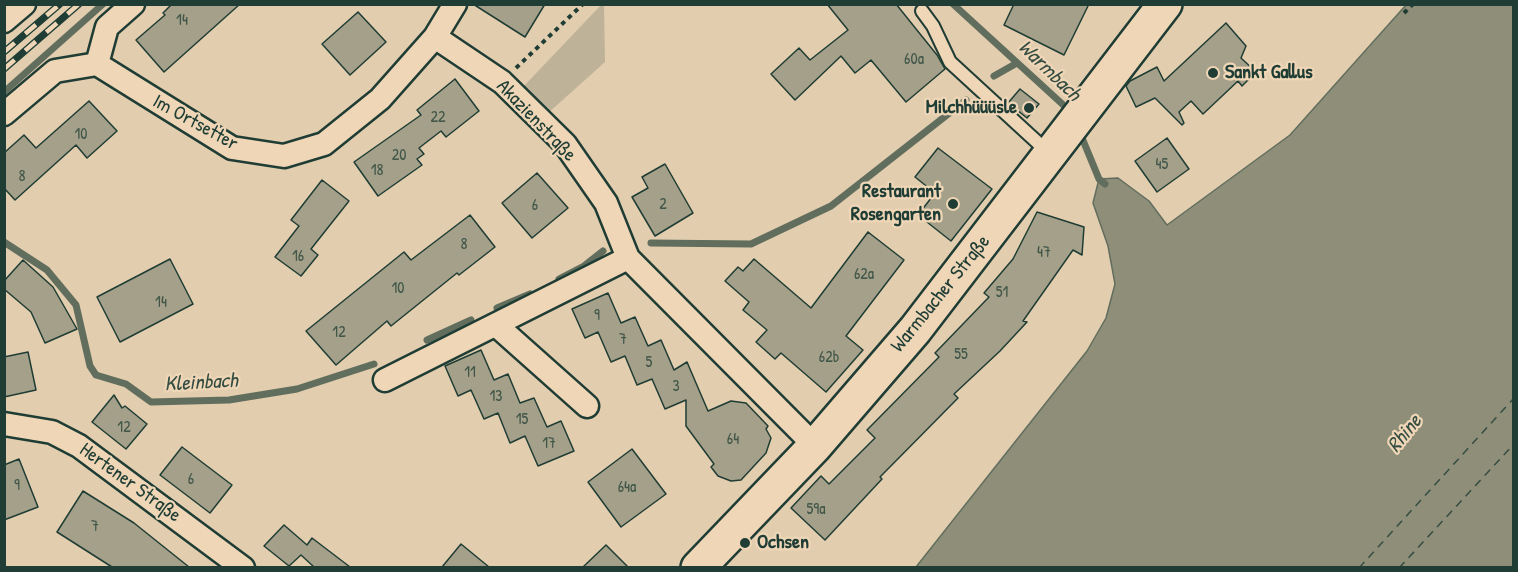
<!DOCTYPE html>
<meta charset="utf-8">
<style>
body{margin:0}
#map{position:relative;width:1518px;height:572px;overflow:hidden;background:#e2cdaf;font-family:"Patrick Hand",sans-serif}
canvas{display:block}
.frame{position:absolute;inset:0;border:6px solid #1f3d34;pointer-events:none}
</style>
<div id="map">
<canvas width="1518" height="572"></canvas>
<div class="frame"></div>
</div>
<script>
const c = document.querySelector('canvas').getContext('2d');
c.lineJoin = 'round';
function fill(path, color) {
  c.fillStyle = color;
  c.fill(path, 'evenodd');
}
function shape(rows) {
  const path = new Path2D();
  for (const r of rows) {
    path.moveTo(r[0], r[1]);
    for (let i = 2; i < r.length; i += 2) path.lineTo(r[i], r[i + 1]);
  }
  return path;
}
function strokePath(path, color, width, dash) {
  c.strokeStyle = color;
  c.lineWidth = width;
  c.lineCap = dash ? 'butt' : 'round';
  c.setLineDash(dash || []);
  c.stroke(path);
}
function drawText(font, color, halo, rows, align = 'center') {
  c.font = font + ' "Patrick Hand",sans-serif';
  c.lineWidth = 4.5;
  c.setLineDash([]);
  c.textBaseline = 'middle';
  c.strokeStyle = halo;
  c.fillStyle = color;
  for (const [text, x, y, turn = 0] of rows) {
    c.save();
    c.translate(x, y);
    c.rotate((+turn || 0) * Math.PI / 180);
    c.textAlign = isNaN(turn) ? turn : align;
    if (halo) c.strokeText(text, 0, 0);
    c.fillText(text, 0, 0);
    c.restore();
  }
}
const green = shape([
 [601,5,604,5,605,62,547,114,523,87]
]);
const water = shape([
 [1406,5,1513,5,1513,567,916,567,1087,351,1106,318,1115,284,1108,246,1093,203,1099,179,1118,178,1149,201,1167,225,1290,135,1406,5]
]);
const stream = shape([
 [953,4,1071,112],
 [994,76,1017,63],
 [4,92,103,4],
 [1080,133,1099,179,1105,184],
 [4,242,47,270,76,305,90,366,96,375,126,384,151,402,229,400,297,389,374,364],
 [651,243,751,244,831,206,966,100],
 [559,279,584,266,603,251],
 [497,308,530,294],
 [427,340,471,320]
]);
const ferry = shape([
 [1359,568,1514,398],
 [1399,568,1514,444]
]);
const building = shape([
 [172,4,240,4,164,72,136,40,165,15,163,13,172,4],
 [473,4,545,4,525,37,473,4],
 [827,4,896,4,937,55,945,69,906,102,871,60,855,73,841,56,795,100,771,74,799,48,810,60,848,30,827,4],
 [1014,4,1089,4,1064,55,1004,25,1014,4],
 [358,12,386,42,350,75,322,44,358,12],
 [1226,23,1246,46,1241,58,1256,72,1242,86,1238,81,1203,114,1191,101,1179,112,1184,123,1182,125,1155,98,1136,107,1126,86,1130,81,1157,67,1164,81,1226,23],
 [455,79,479,111,446,137,441,131,419,148,424,154,417,159,422,165,378,196,354,162,421,115,417,110,455,79],
 [1020,89,1039,104,1027,118,1008,103,1020,89],
 [89,101,117,131,87,158,76,145,15,200,4,188,4,153,24,135,36,148,89,101],
 [1167,138,1189,169,1157,192,1135,161,1167,138],
 [938,148,992,189,951,241,918,215,935,193,915,177,938,148],
 [665,164,693,213,655,236,632,197,648,188,642,177,665,164],
 [537,173,568,208,532,238,502,203,537,173],
 [322,180,349,201,311,249,318,255,301,276,275,257,299,226,291,220,322,180],
 [1037,212,1084,227,1082,255,1073,250,1023,321,1027,322,1000,351,954,394,958,398,880,477,882,479,825,540,791,508,821,476,829,484,875,438,867,430,939,357,935,353,989,297,984,293,1013,259,1037,212],
 [470,215,495,247,459,275,457,273,391,326,387,321,336,365,306,331,404,252,411,260,470,215],
 [868,232,904,260,846,336,863,350,826,392,781,353,775,359,756,342,767,330,743,310,749,302,725,281,738,267,743,271,754,259,811,308,868,232],
 [170,259,193,304,120,342,97,297,170,259],
 [23,260,53,287,77,329,45,343,31,312,4,289,4,281,23,260],
 [608,293,621,323,635,317,648,346,661,340,674,370,687,362,708,411,731,401,746,403,768,426,766,429,771,438,766,453,741,480,731,481,718,476,711,467,714,464,686,426,686,400,665,409,652,379,637,385,625,356,611,362,598,332,585,338,572,309,608,293],
 [481,350,494,380,508,374,520,403,534,398,547,427,561,421,574,451,538,466,525,436,510,443,498,413,484,419,471,390,458,396,445,366,481,350],
 [28,352,36,390,4,397,4,357,28,352],
 [114,395,122,408,125,406,147,424,126,449,92,422,114,395],
 [182,447,232,485,210,513,160,475,182,447],
 [632,449,666,494,621,527,588,482,632,449],
 [19,459,38,507,4,520,4,465,19,459],
 [83,491,134,523,189,567,112,567,57,532,83,491],
 [284,525,307,545,312,538,350,567,314,567,301,555,289,566,264,546,284,525],
 [461,544,489,567,442,567,461,544],
 [606,545,628,567,583,567,606,545]
]);
const path = shape([
 [1404,13,1413,4],
 [516,68,583,4]
]);
const lane = shape([
 [922,11,933,26,950,62,1049,153]
]);
const street = shape([
 [4,21,24,4],
 [435,37,502,82,565,144,606,203,628,258,815,446],
 [97,64,107,27,133,4],
 [4,114,55,71,97,64,232,148,284,156,324,144,380,99,435,37,455,4],
 [496,325,587,406],
 [385,380,628,258],
 [4,424,52,432,79,446,243,568]
]);
const primary = shape([
 [698,568,815,446,915,330,1165,4]
]);
const rail = shape([
 [4,52,60,4],
 [4,69,79,4]
]);
const markers = [
 [1213,73,6,"#1f3d34"],
 [1029,108,6,"#1f3d34"],
 [953,204,6,"#1f3d34"],
 [745,543,6,"#1f3d34"]
];
const numberNames = [
 ["14",182,21],
 ["60a",914,60],
 ["22",438,118],
 ["10",81,135],
 ["20",399,156],
 ["45",1162,165],
 ["18",377,171],
 ["8",22,177],
 ["2",663,205],
 ["6",535,206],
 ["8",464,245],
 ["47",1044,253],
 ["16",298,257],
 ["62a",864,275],
 ["10",398,289],
 ["51",1002,293],
 ["14",161,303],
 ["9",597,316],
 ["12",339,333],
 ["7",623,340],
 ["55",961,355],
 ["62b",829,358],
 ["5",649,363],
 ["11",470,373],
 ["3",676,387],
 ["13",496,397],
 ["15",522,420],
 ["12",124,428],
 ["64",733,440],
 ["17",549,444],
 ["6",191,480],
 ["9",17,486],
 ["64a",627,488],
 ["59a",816,510],
 ["7",95,527]
];
const poiNames = [
 ["Sankt Gallus",1225,73],
 ["Milchhüüüsle",1017,108,"right"],
 ["Restaurant",941,192,"right"],
 ["Rosengarten",941,215,"right"],
 ["Ochsen",757,543]
];
const streetNames = [
 ["Akazienstraße",536,121,46],
 ["Im Ortsetter",195,123,29],
 ["Warmbacher Straße",941,294,-51],
 ["Hertener Straße",130,483,36]
];
const waterNames = [
 ["Warmbach",1049,71,44],
 ["Kleinbach",201,383,-3],
 ["Rhine",1405,434,-51]
];
fill(green, '#beb299');
fill(water, '#8e8e79');
strokePath(water, '#626e5d', 1.5);
strokePath(stream, '#626e5d', 7);
strokePath(ferry, '#354d42', 1.5, [8, 6]);
fill(building, '#a5a089');
strokePath(building, '#1f3d34', 1.5);
strokePath(lane, '#1f3d34', 16);
strokePath(street, '#1f3d34', 27);
strokePath(primary, '#1f3d34', 38);
strokePath(path, '#1f3d34', 4, [4.5, 4.5]);
strokePath(lane, '#efd6b7', 12);
strokePath(street, '#efd6b7', 22);
strokePath(primary, '#efd6b7', 33);
strokePath(rail, '#1f3d34', 7);
strokePath(rail, '#efd6b7', 4.5, [14]);
for (const [x, y, r, color] of markers) {
  const dot = new Path2D();
  dot.arc(x, y, r, 0, 2 * Math.PI);
  c.fillStyle = color;
  c.fill(dot);
  strokePath(dot, '#efd6b7', 2);
}
drawText('16px', '#405649', null, numberNames);
drawText('bold 20px', '#1f3d34', '#efd6b7', poiNames, 'left');
drawText('20px', '#1f3d34', '#efd6b7', streetNames);
drawText('italic 21px', '#354d42', '#efd6b7', waterNames);
</script>
